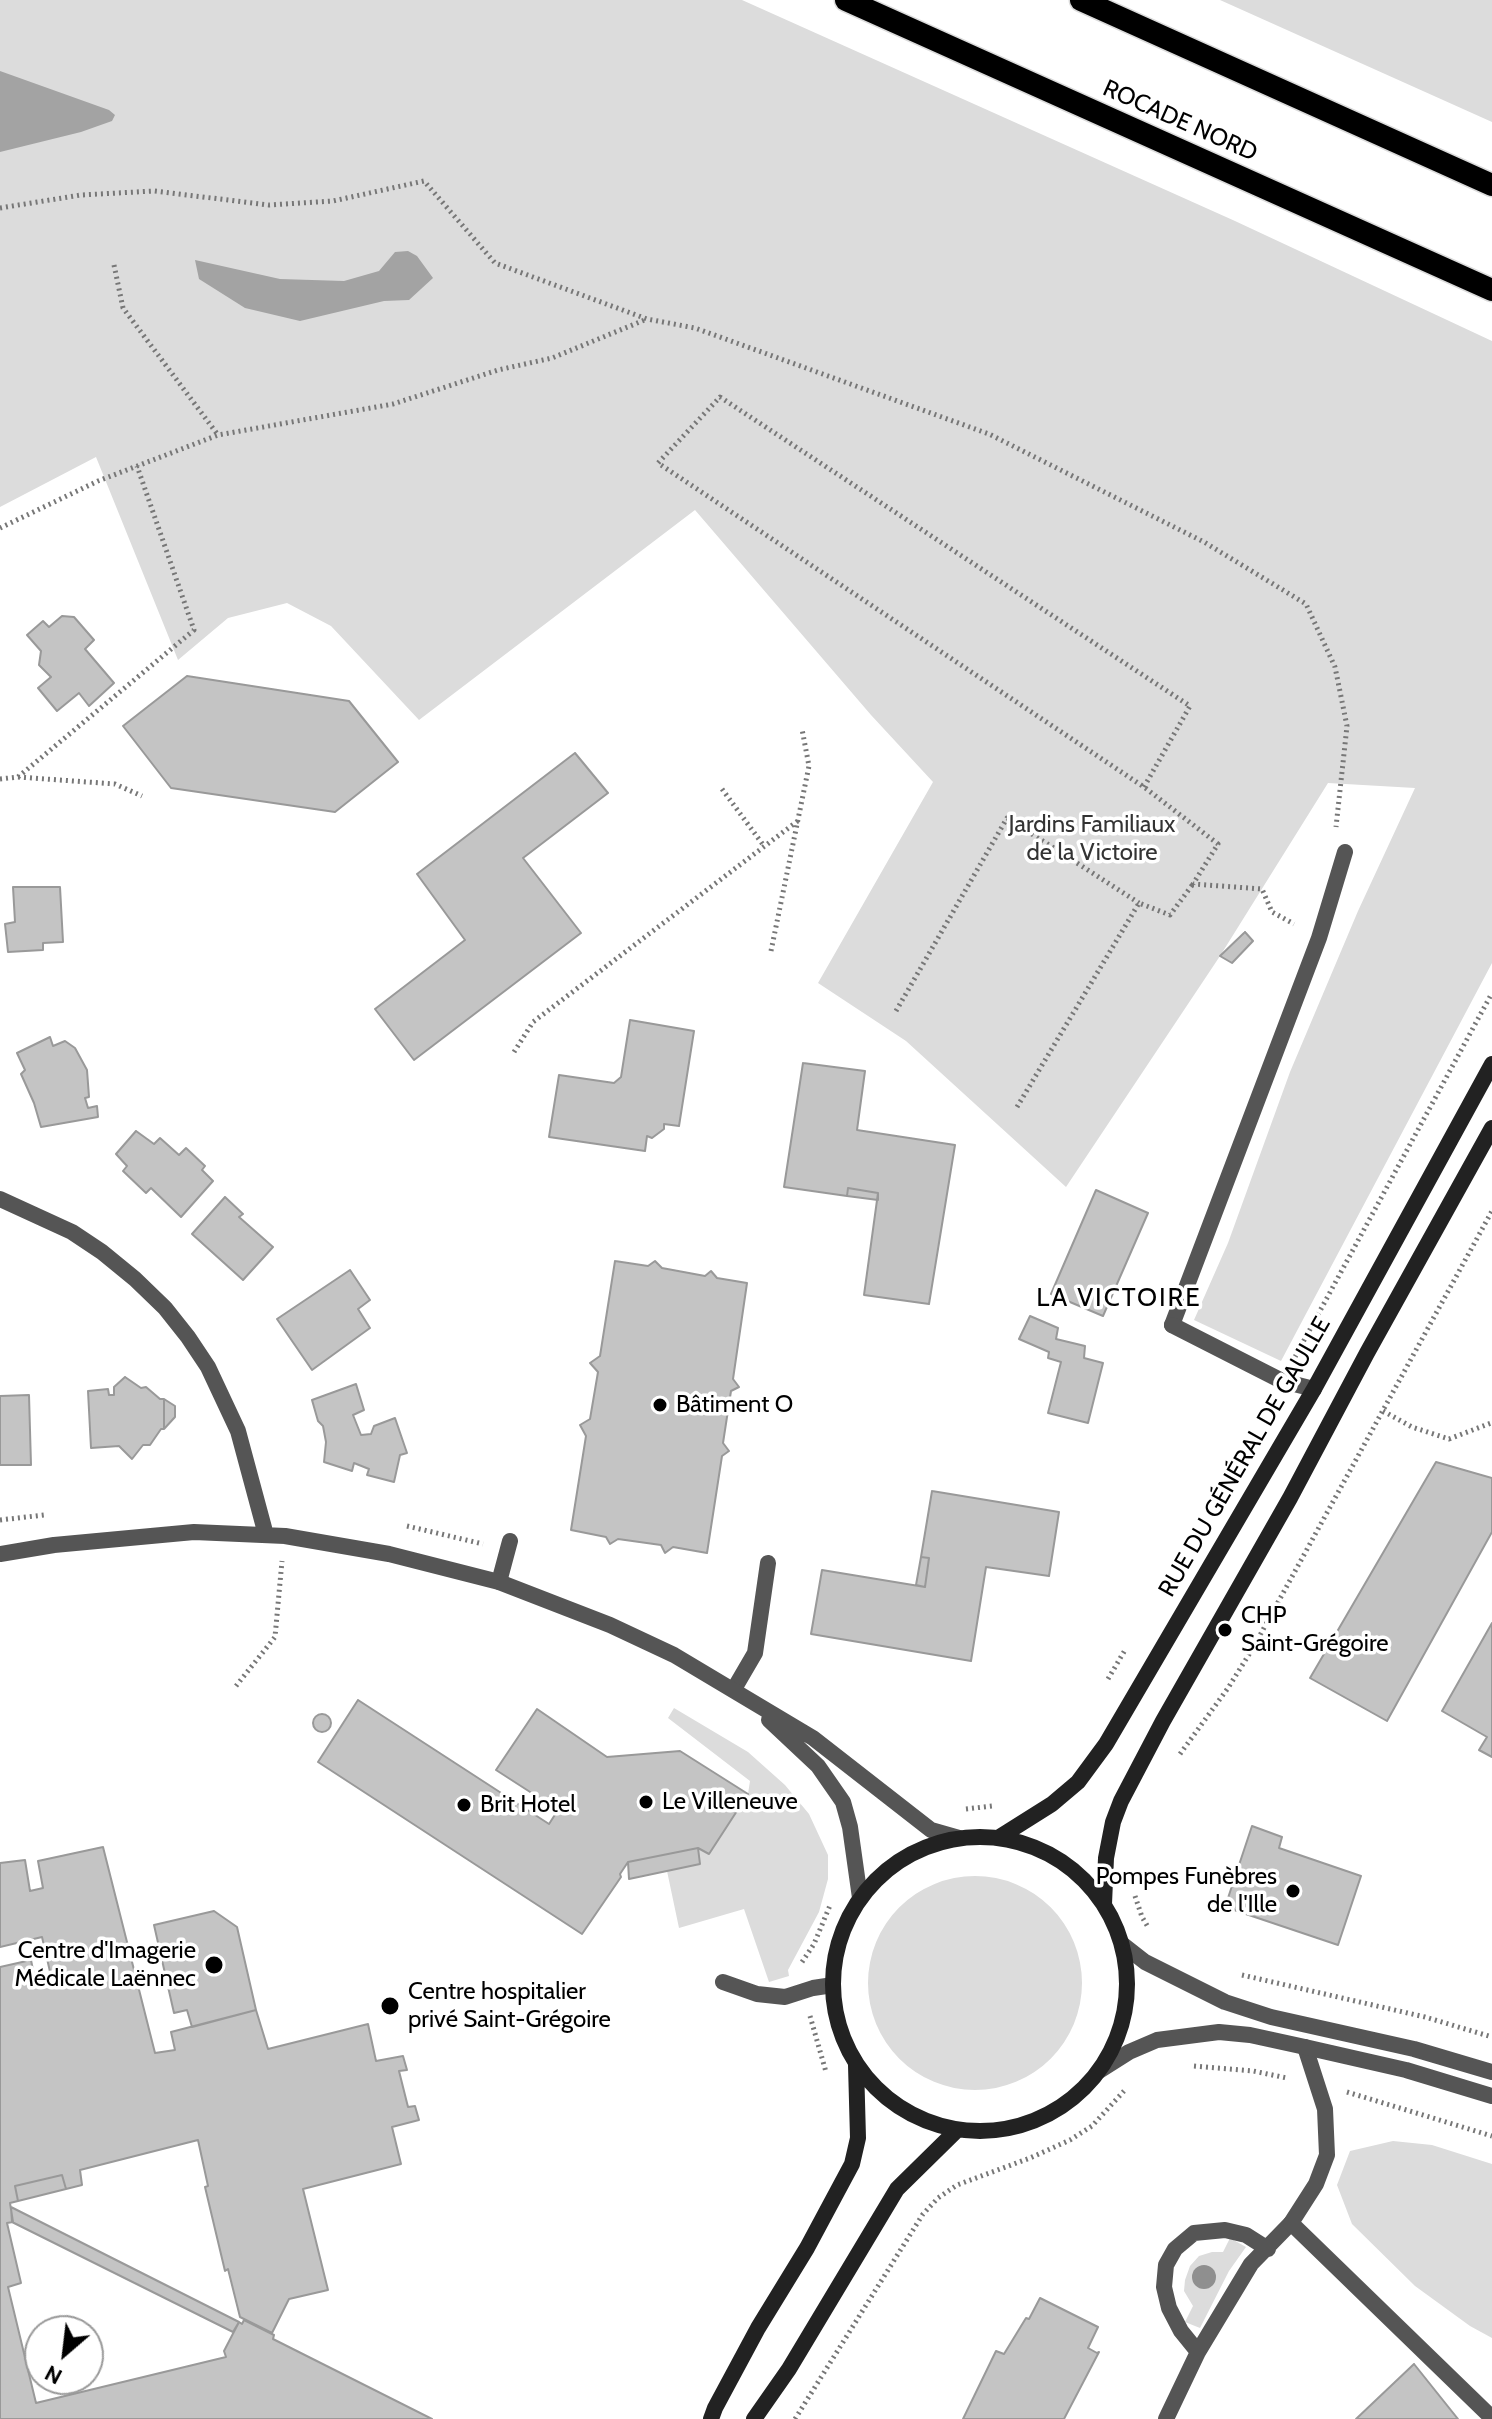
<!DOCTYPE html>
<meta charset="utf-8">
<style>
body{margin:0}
#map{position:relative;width:1492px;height:2419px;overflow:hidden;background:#fff;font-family:Cabin,sans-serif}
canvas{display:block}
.north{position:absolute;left:24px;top:2315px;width:80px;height:80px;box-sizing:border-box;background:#fff;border:2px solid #999;border-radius:50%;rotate:208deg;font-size:22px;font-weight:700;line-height:32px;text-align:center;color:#000}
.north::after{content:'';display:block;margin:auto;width:28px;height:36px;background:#000;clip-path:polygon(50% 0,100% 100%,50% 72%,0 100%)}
</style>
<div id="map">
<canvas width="1492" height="2419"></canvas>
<div class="north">N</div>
</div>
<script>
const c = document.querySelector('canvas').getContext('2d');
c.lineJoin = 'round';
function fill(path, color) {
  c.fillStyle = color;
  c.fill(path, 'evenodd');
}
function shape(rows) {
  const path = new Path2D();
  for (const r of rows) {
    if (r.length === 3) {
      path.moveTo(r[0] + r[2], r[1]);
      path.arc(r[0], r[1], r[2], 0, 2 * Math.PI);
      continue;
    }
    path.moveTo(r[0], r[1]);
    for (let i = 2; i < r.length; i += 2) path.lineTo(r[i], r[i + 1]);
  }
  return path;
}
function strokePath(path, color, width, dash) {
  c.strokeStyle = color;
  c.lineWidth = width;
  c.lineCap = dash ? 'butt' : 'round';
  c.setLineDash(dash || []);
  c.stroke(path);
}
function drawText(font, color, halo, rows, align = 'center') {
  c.font = font + ' Cabin,sans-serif';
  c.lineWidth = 7;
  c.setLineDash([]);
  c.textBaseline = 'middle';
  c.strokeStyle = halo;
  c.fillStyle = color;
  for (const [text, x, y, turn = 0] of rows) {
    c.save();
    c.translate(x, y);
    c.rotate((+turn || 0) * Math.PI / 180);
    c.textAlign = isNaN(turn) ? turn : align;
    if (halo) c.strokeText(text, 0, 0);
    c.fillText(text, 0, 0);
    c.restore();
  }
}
const green = shape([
 [0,0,742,0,1235,221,1492,341,1492,963,1281,1361,1194,1320,1228,1243,1290,1072,1358,911,1415,788,1328,783,1220,956,1066,1187,906,1041,818,983,933,782,871,715,695,510,419,720,331,626,287,603,228,618,178,660,96,457,0,507],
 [1220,0,1492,0,1492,122,1443,100],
 [674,1708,748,1752,785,1785,809,1814,828,1855,828,1879,819,1912,788,1970,789,1976,769,1982,744,1909,679,1928,667,1871,698,1848,709,1854,748,1794,750,1781,668,1718],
 [975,1983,107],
 [1393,2141,1432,2145,1492,2164,1492,2338,1470,2326,1415,2286,1352,2224,1337,2185,1350,2151],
 [1230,2238,1246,2247,1229,2271,1200,2328,1185,2322,1193,2306,1184,2291,1185,2280,1190,2266,1199,2256,1212,2252,1223,2252]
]);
const water = shape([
 [0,71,109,110,115,115,112,121,81,132,0,152],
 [408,251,417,256,433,278,409,300,384,301,300,321,245,308,199,279,195,260,280,279,344,281,379,271,395,252]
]);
const building = shape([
 [62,616,74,617,94,640,85,649,114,683,89,706,79,693,57,711,38,688,51,677,39,665,41,651,27,635,43,621,49,627,62,616],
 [187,676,349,701,398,762,335,812,171,788,123,726,187,676],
 [575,753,608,793,523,858,581,933,414,1060,375,1009,465,940,417,874,575,753],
 [13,887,60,887,63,942,43,943,43,950,8,952,5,924,15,922,13,887],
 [1245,932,1253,941,1232,963,1220,956,1245,932],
 [630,1020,694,1031,679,1126,664,1124,664,1129,652,1138,647,1136,645,1151,549,1137,559,1075,614,1083,621,1077,630,1020],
 [50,1037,53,1046,65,1041,75,1048,87,1070,89,1097,85,1098,88,1108,97,1106,98,1117,41,1127,34,1103,21,1074,25,1070,17,1053,50,1037],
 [803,1063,865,1071,857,1130,955,1145,929,1304,864,1295,878,1193,848,1188,847,1196,784,1187,803,1063],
 [136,1131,154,1144,160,1138,179,1155,186,1148,205,1166,202,1170,213,1181,181,1217,151,1188,146,1193,123,1171,127,1166,116,1154,136,1131],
 [848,1188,878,1193,878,1200,847,1196,848,1188],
 [1096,1190,1148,1213,1103,1316,1051,1294,1096,1190],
 [225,1197,243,1214,239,1217,273,1247,243,1280,192,1234,225,1197],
 [615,1261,648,1266,655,1261,662,1268,705,1276,711,1271,717,1278,747,1283,733,1379,739,1387,731,1391,723,1443,729,1451,722,1456,707,1553,673,1547,665,1553,661,1545,618,1539,610,1544,606,1537,571,1530,586,1436,580,1425,590,1419,598,1372,590,1363,600,1356,615,1261],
 [350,1270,370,1300,358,1309,370,1328,312,1370,277,1319,350,1270],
 [1030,1316,1058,1328,1056,1339,1085,1346,1084,1358,1103,1363,1088,1423,1048,1413,1061,1362,1048,1358,1049,1352,1019,1339,1030,1316],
 [125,1377,141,1388,146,1387,160,1399,164,1399,164,1429,161,1429,150,1445,143,1445,132,1459,119,1446,91,1448,88,1391,108,1389,109,1395,114,1395,114,1387,125,1377],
 [356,1384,364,1410,353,1415,361,1435,371,1434,374,1426,395,1418,407,1453,400,1455,394,1482,367,1475,369,1469,354,1463,352,1471,324,1462,326,1442,323,1426,318,1421,312,1400,356,1384],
 [29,1395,31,1465,0,1465,0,1396,29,1395],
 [164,1399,175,1406,175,1417,164,1429,164,1399],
 [1436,1462,1492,1478,1492,1532,1387,1721,1310,1678,1436,1462],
 [932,1491,1059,1512,1049,1576,986,1567,971,1661,811,1634,822,1570,925,1587,929,1558,921,1557,932,1491],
 [921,1557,929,1558,925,1587,916,1585,921,1557],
 [1492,1623,1492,1757,1479,1750,1487,1737,1442,1711,1492,1623],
 [358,1700,549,1824,558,1810,496,1770,537,1709,607,1757,680,1751,748,1794,709,1854,698,1848,628,1862,620,1874,621,1877,582,1934,318,1762,358,1700],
 [322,1723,9],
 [1252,1826,1282,1837,1279,1848,1361,1876,1338,1945,1225,1907,1252,1826],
 [103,1847,155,2053,175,2050,171,2032,256,2010,268,2049,368,2024,376,2061,403,2056,407,2070,399,2071,408,2107,415,2106,419,2120,392,2127,401,2164,303,2189,328,2290,289,2299,272,2333,240,2317,228,2269,225,2271,205,2187,208,2186,198,2140,80,2170,82,2185,66,2189,62,2175,15,2186,18,2201,10,2203,13,2222,7,2223,21,2283,8,2287,36,2403,226,2357,224,2351,239,2322,242,2324,244,2320,274,2335,273,2339,432,2419,0,2419,0,1967,31,1960,35,1980,51,1976,42,1937,0,1947,0,1863,25,1860,30,1891,43,1888,38,1861,103,1847],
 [698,1848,700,1864,629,1879,628,1862,698,1848],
 [214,1911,237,1927,256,2010,192,2027,187,2010,174,2013,154,1925,214,1911],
 [62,2175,66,2189,18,2201,15,2186,62,2175],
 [11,2207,239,2322,233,2332,12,2222,11,2207],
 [1040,2298,1098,2327,1088,2348,1097,2353,1099,2352,1064,2419,963,2419,996,2351,1004,2354,1026,2318,1029,2319,1040,2298],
 [1414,2364,1458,2419,1356,2419,1414,2364]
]);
const path = shape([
 [0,208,81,195,154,191,269,205,333,201,424,181,495,263,647,319,695,328,989,434,1204,542,1306,604,1335,667,1347,726,1336,827],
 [114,265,123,308,218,435],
 [0,528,98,481,218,435,393,404,498,370,552,358,647,319],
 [18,777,115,784,142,796],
 [0,779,18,777,194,630,137,466],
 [1144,787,1190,706,720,397,658,463,1144,787,1218,844,1193,884,1262,889,1272,912,1294,924],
 [722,789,764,846],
 [771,951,809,766,802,729],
 [896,1011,1007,818,1139,903],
 [514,1052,533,1022,799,820],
 [1017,1107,1139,903,1170,915,1193,884],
 [1295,1357,1492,993],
 [1383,1411,1412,1427,1449,1439,1491,1423],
 [0,1520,44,1515],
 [407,1526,483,1544],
 [1108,1679,1125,1650],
 [236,1686,275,1637,282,1561],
 [1180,1754,1228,1688,1253,1648,1492,1211],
 [966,1809,992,1806],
 [1135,1896,1142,1917,1148,1927],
 [802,1962,814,1944,831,1903],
 [1242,1975,1425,2017,1492,2037],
 [810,2016,826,2072],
 [1194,2066,1253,2071,1287,2078],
 [1347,2092,1492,2136],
 [795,2419,923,2214,938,2198,957,2185,1030,2158,1070,2140,1092,2126,1124,2091]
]);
const service = shape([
 [1172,1325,1319,938,1345,852],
 [499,1582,510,1541],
 [734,1689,755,1653,768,1563],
 [723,1982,757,1994,785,1997,813,1988,833,1985],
 [1198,2352,1181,2331,1169,2308,1164,2287,1166,2265,1175,2249,1194,2233,1225,2230,1246,2235,1268,2249],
 [1166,2419,1198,2352,1251,2264,1291,2223]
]);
const minor = shape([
 [0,1199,72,1232,102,1252,135,1279,165,1308,188,1337,208,1367,238,1431,266,1535],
 [1172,1325,1282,1381,1314,1389],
 [0,1554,54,1545,194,1532,285,1536,389,1554,499,1582,610,1625,674,1655,813,1738,931,1830,959,1838],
 [769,1720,818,1766,843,1802,850,1827,860,1898],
 [1305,2047,1325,2109,1327,2155,1316,2184,1291,2223,1492,2418]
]);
const tertiary = shape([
 [1122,1944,1145,1962,1225,2002,1271,2017,1414,2049,1492,2072],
 [1099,2071,1129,2052,1157,2040,1219,2032,1250,2035,1305,2047,1406,2070,1492,2096]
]);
const secondary = shape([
 [980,1984,147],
 [998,1838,1052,1804,1078,1782,1106,1744,1314,1389,1492,1064],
 [1104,1904,1106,1858,1113,1822,1121,1801,1163,1721,1290,1498,1367,1353,1492,1128],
 [711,2419,715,2408,758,2328,807,2248,852,2164,858,2138,856,2065],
 [754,2419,789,2369,897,2189,957,2130]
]);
const trunk = shape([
 [846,0,1492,290],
 [1081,0,1492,185]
]);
const trees = [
 [1204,2277]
];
const markers = [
 [660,1405,8,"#000"],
 [1225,1630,8,"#000"],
 [646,1802,8,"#000"],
 [464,1805,8,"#000"],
 [1293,1891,8,"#000"],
 [214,1965,10,"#000"],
 [390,2006,10,"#000"]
];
const streetNames = [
 ["ROCADE NORD",1180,121,24],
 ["RUE DU GÉNÉRAL DE GAULLE",1245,1457,-60]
];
const parkNames = [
 ["Jardins Familiaux",1092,825],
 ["de la Victoire",1092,853]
];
const poiNames = [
 ["Bâtiment O",676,1405],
 ["CHP",1241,1616],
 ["Saint-Grégoire",1241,1644],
 ["Le Villeneuve",662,1802],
 ["Brit Hotel",480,1805],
 ["Pompes Funèbres",1277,1877,"right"],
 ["de l'Ille",1277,1905,"right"],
 ["Centre d'Imagerie",196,1951,"right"],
 ["Médicale Laënnec",196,1979,"right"],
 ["Centre hospitalier",408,1992],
 ["privé Saint-Grégoire",408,2020]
];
const neighbourhoodNames = [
 ["LA VICTOIRE",1119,1298]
];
fill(green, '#dcdcdc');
fill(water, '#a3a3a3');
fill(building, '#c4c4c4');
strokePath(building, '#999', 2);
strokePath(trunk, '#dbdbdb', 25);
strokePath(path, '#777', 5, [2, 4]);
strokePath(service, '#555', 16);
strokePath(minor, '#555', 16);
strokePath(tertiary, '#555', 16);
strokePath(secondary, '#222', 16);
strokePath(trunk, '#000', 22);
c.fillStyle = '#8f8f8f';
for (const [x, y] of trees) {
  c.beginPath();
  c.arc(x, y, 12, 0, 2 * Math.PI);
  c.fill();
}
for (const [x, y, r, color] of markers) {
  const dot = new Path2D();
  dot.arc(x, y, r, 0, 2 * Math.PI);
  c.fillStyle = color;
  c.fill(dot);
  strokePath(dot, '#fff', 3);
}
drawText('24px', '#000', '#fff', streetNames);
drawText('24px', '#333', '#fff', parkNames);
drawText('24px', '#000', '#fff', poiNames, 'left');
c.letterSpacing = '2px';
drawText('26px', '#000', '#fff', neighbourhoodNames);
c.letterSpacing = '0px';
</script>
